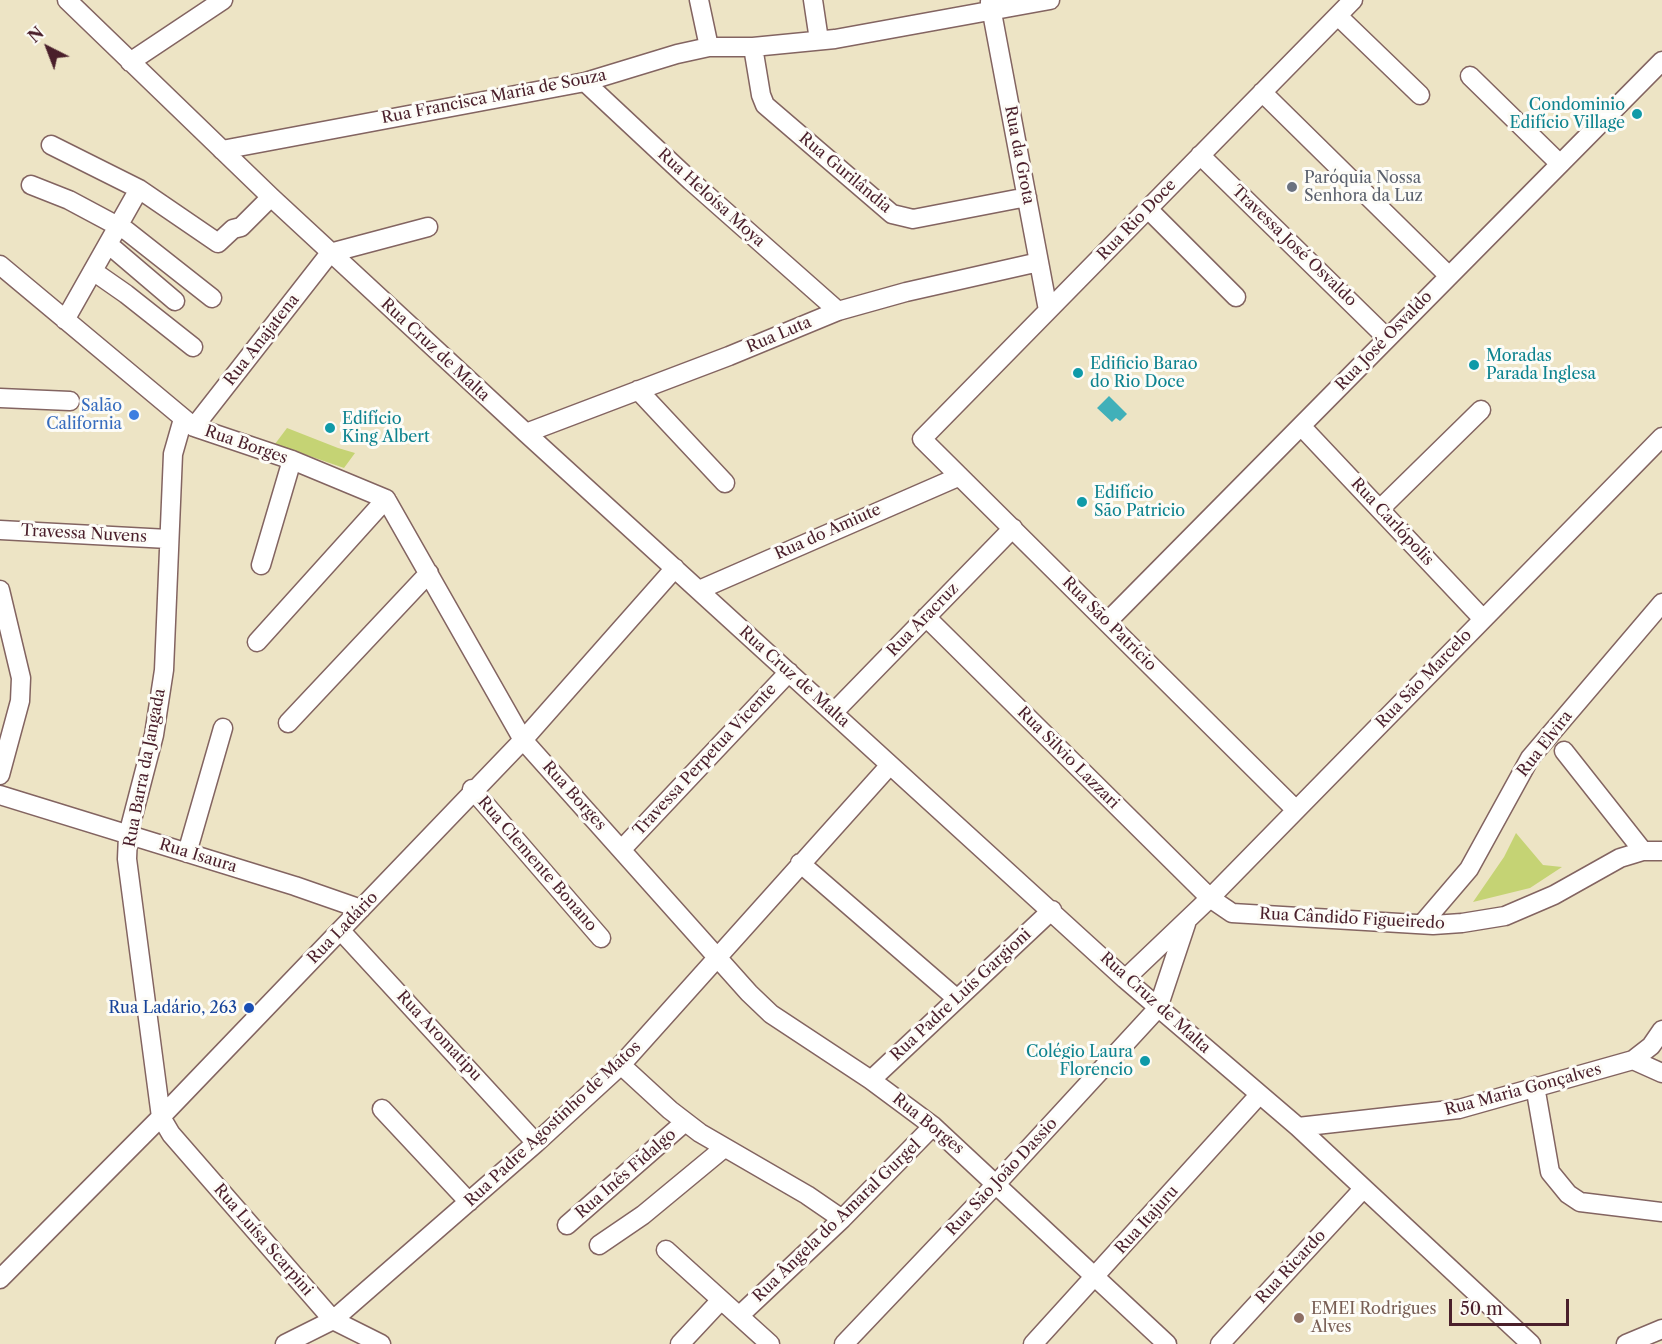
<!DOCTYPE html>
<meta charset="utf-8">
<style>
body{margin:0}
#map{position:relative;width:1662px;height:1344px;overflow:hidden;background:#ede4c5;font-family:"Libre Caslon Text",serif}
canvas{display:block}
.north{position:absolute;left:18px;top:18px;width:60px;height:60px;-webkit-text-stroke:4px #fdfcf7;paint-order:stroke;rotate:318deg;font-size:16px;font-weight:700;line-height:24px;text-align:center;color:#4a1f2b}
.north::after{content:'';display:block;margin:auto;width:21px;height:27px;background:#4a1f2b;clip-path:polygon(50% 0,100% 100%,50% 72%,0 100%)}
.scale{position:absolute;left:1449px;top:1299px;width:120px;height:27px;box-sizing:border-box;border:3px solid #4a1f2b;border-top:0;padding-left:8px;font-size:18px;line-height:21px;white-space:nowrap;color:#4a1f2b;-webkit-text-stroke:4px #fdfcf7;paint-order:stroke}
</style>
<div id="map">
<canvas width="1662" height="1344"></canvas>
<div class="north">N</div>
<div class="scale">50 m</div>
</div>
<script>
const c = document.querySelector('canvas').getContext('2d');
c.lineJoin = 'round';
function fill(path, color) {
  c.fillStyle = color;
  c.fill(path, 'evenodd');
}
function shape(rows) {
  const path = new Path2D();
  for (const r of rows) {
    path.moveTo(r[0], r[1]);
    for (let i = 2; i < r.length; i += 2) path.lineTo(r[i], r[i + 1]);
  }
  return path;
}
function strokePath(path, color, width, dash) {
  c.strokeStyle = color;
  c.lineWidth = width;
  c.lineCap = dash ? 'butt' : 'round';
  c.setLineDash(dash || []);
  c.stroke(path);
}
function drawText(font, color, halo, rows, align = 'center') {
  c.font = font + ' "Libre Caslon Text",serif';
  c.lineWidth = 6;
  c.setLineDash([]);
  c.textBaseline = 'middle';
  c.strokeStyle = halo;
  c.fillStyle = color;
  for (const [text, x, y, turn = 0] of rows) {
    c.save();
    c.translate(x, y);
    c.rotate((+turn || 0) * Math.PI / 180);
    c.textAlign = isNaN(turn) ? turn : align;
    if (halo) c.strokeText(text, 0, 0);
    c.fillText(text, 0, 0);
    c.restore();
  }
}
const green = shape([
 [287,428,338,448,355,453,344,468,275,444],
 [1516,833,1543,865,1562,867,1530,888,1473,902,1504,857]
]);
const water = shape([
 [1109,396,1127,414,1120,421,1116,418,1112,422,1097,408]
]);
const minor = shape([
 [67,0,271,197,526,433,1125,979,1298,1127,1531,1344],
 [699,0,709,47],
 [813,0,819,40],
 [990,2,1048,310],
 [1338,16,1420,95],
 [753,47,761,95,765,105,892,214,913,219,1027,197],
 [130,62,223,0],
 [1470,76,1559,163],
 [585,82,691,181,838,311],
 [1262,92,1448,275],
 [51,145,139,189,218,243,233,229,241,227,271,197],
 [222,150,585,82,677,54,709,47,753,47,835,39,1050,0],
 [1200,155,1387,338],
 [31,185,69,200,127,231,212,298],
 [1148,209,1236,297],
 [108,244,175,301],
 [0,265,194,427,292,460,386,499,523,740,749,993,771,1014,871,1080,933,1126,1167,1344],
 [93,271,126,294,193,347],
 [65,320,139,189],
 [638,390,725,483],
 [0,398,70,401],
 [183,419,173,454,164,670,154,735,128,835,127,859,161,1117,171,1134,333,1320,381,1344],
 [1301,426,1483,619],
 [194,427,330,253,428,227],
 [526,433,729,356,838,311,906,292,1039,262],
 [1380,509,1481,410],
 [0,530,168,539],
 [261,565,292,460],
 [0,590,21,678,20,701,0,775],
 [699,590,958,477],
 [926,617,1210,898,1232,913,1433,925,1462,923,1505,916,1554,895,1620,858,1643,851,1662,851],
 [1107,622,1662,61],
 [257,642,386,499],
 [833,713,1013,528],
 [288,723,429,573],
 [1564,751,1643,851],
 [472,789,601,938],
 [0,795,295,886,361,909],
 [1296,810,922,439,1353,0],
 [622,849,789,672],
 [187,853,223,728],
 [800,863,956,998],
 [1422,924,1469,869,1530,758,1662,603],
 [341,931,536,1143],
 [1125,979,1210,898,1662,437],
 [1633,1060,1662,1073],
 [621,1065,670,1110,700,1133,807,1195,842,1219],
 [871,1080,1052,910],
 [1535,1086,1550,1172,1568,1194,1580,1202,1662,1212],
 [382,1109,469,1202],
 [1298,1127,1459,1109,1633,1060,1651,1046,1662,1030],
 [567,1225,685,1122],
 [599,1245,643,1215,724,1148],
 [666,1250,770,1344],
 [0,1279,161,1117,523,740,675,568],
 [739,1316,842,1219,933,1126],
 [285,1344,333,1320,536,1143,621,1065,890,765],
 [680,1344,721,1300],
 [844,1344,997,1183,1158,1008,1186,924],
 [1033,1344,1259,1095],
 [1220,1344,1363,1189],
 [1626,1344,1662,1329]
]);
const markers = [
 [1637,114,6,"#0f9aa8"],
 [1292,187,6,"#6b7280"],
 [1474,365,6,"#0f9aa8"],
 [1078,373,6,"#0f9aa8"],
 [134,415,6,"#3f7fe0"],
 [330,428,6,"#0f9aa8"],
 [1082,502,6,"#0f9aa8"],
 [249,1008,6,"#1a4fb4"],
 [1145,1061,6,"#0f9aa8"],
 [1299,1318,6,"#8d6e63"]
];
const streetNames = [
 ["Rua Francisca Maria de Souza",494,97,-11],
 ["Rua da Grota",1019,155,79],
 ["Rua Gurilândia",845,173,40],
 ["Rua Heloísa Moya",711,198,42],
 ["Rua Rio Doce",1137,220,-46],
 ["Travessa José Osvaldo",1294,246,44],
 ["Rua Luta",779,335,-23],
 ["Rua Anajatena",262,340,-52],
 ["Rua José Osvaldo",1384,341,-46],
 ["Rua Cruz de Malta",435,350,43],
 ["Rua Borges",246,445,19],
 ["Rua Carlópolis",1392,522,47],
 ["Rua do Amiute",828,532,-24],
 ["Travessa Nuvens",84,534,3],
 ["Rua Aracruz",923,620,-46],
 ["Rua São Patrício",1109,624,45],
 ["Rua Cruz de Malta",794,677,42],
 ["Rua São Marcelo",1424,679,-46],
 ["Rua Elvira",1545,744,-52],
 ["Rua Silvio Lazzari",1068,758,45],
 ["Travessa Perpetua Vicente",705,760,-47],
 ["Rua Barra da Jangada",145,768,-79],
 ["Rua Borges",574,796,48],
 ["Rua Isaura",198,856,17],
 ["Rua Clemente Bonano",537,864,49],
 ["Rua Cândido Figueiredo",1352,919,3],
 ["Rua Ladário",343,928,-46],
 ["Rua Padre Luís Gargioni",961,995,-43],
 ["Rua Cruz de Malta",1155,1003,42],
 ["Rua Aromatipu",439,1036,47],
 ["Rua Maria Gonçalves",1523,1090,-15],
 ["Rua Padre Agostinho de Matos",553,1124,-43],
 ["Rua Borges",928,1124,39],
 ["Rua Inês Fidalgo",626,1174,-41],
 ["Rua São João Dassio",1002,1177,-47],
 ["Rua Itajuru",1147,1220,-48],
 ["Rua Ângela do Amaral Gurgel",837,1221,-44],
 ["Rua Luísa Scarpini",263,1240,49],
 ["Rua Ricardo",1291,1267,-47]
];
const cultureNames = [
 ["Condominio",1625,105,"right"],
 ["Edifício Village",1625,123,"right"],
 ["Moradas",1486,356],
 ["Parada Inglesa",1486,374],
 ["Edificio Barao",1090,364],
 ["do Rio Doce",1090,382],
 ["Edifício",342,419],
 ["King Albert",342,437],
 ["Edifício",1094,493],
 ["São Patricio",1094,511],
 ["Colégio Laura",1133,1052,"right"],
 ["Florencio",1133,1070,"right"]
];
const worshipNames = [
 ["Paróquia Nossa",1304,178],
 ["Senhora da Luz",1304,196]
];
const shopNames = [
 ["Salão",122,406],
 ["California",122,424]
];
const transitNames = [
 ["Rua Ladário, 263",237,1008]
];
const educationNames = [
 ["EMEI Rodrigues",1311,1309],
 ["Alves",1311,1327]
];
fill(green, '#c5d374');
fill(water, '#40b0b9');
strokePath(minor, '#836461', 21);
strokePath(minor, '#fff', 18);
for (const [x, y, r, color] of markers) {
  const dot = new Path2D();
  dot.arc(x, y, r, 0, 2 * Math.PI);
  c.fillStyle = color;
  c.fill(dot);
  strokePath(dot, '#fdfcf7', 2);
}
drawText('16px', '#4a1f2b', '#fdfcf7', streetNames);
drawText('16px', '#0d838f', '#fdfcf7', cultureNames, 'left');
drawText('16px', '#5b616d', '#fdfcf7', worshipNames, 'left');
drawText('16px', '#366cbe', '#fdfcf7', shopNames, 'right');
drawText('16px', '#164399', '#fdfcf7', transitNames, 'right');
drawText('16px', '#785e54', '#fdfcf7', educationNames, 'left');
</script>
